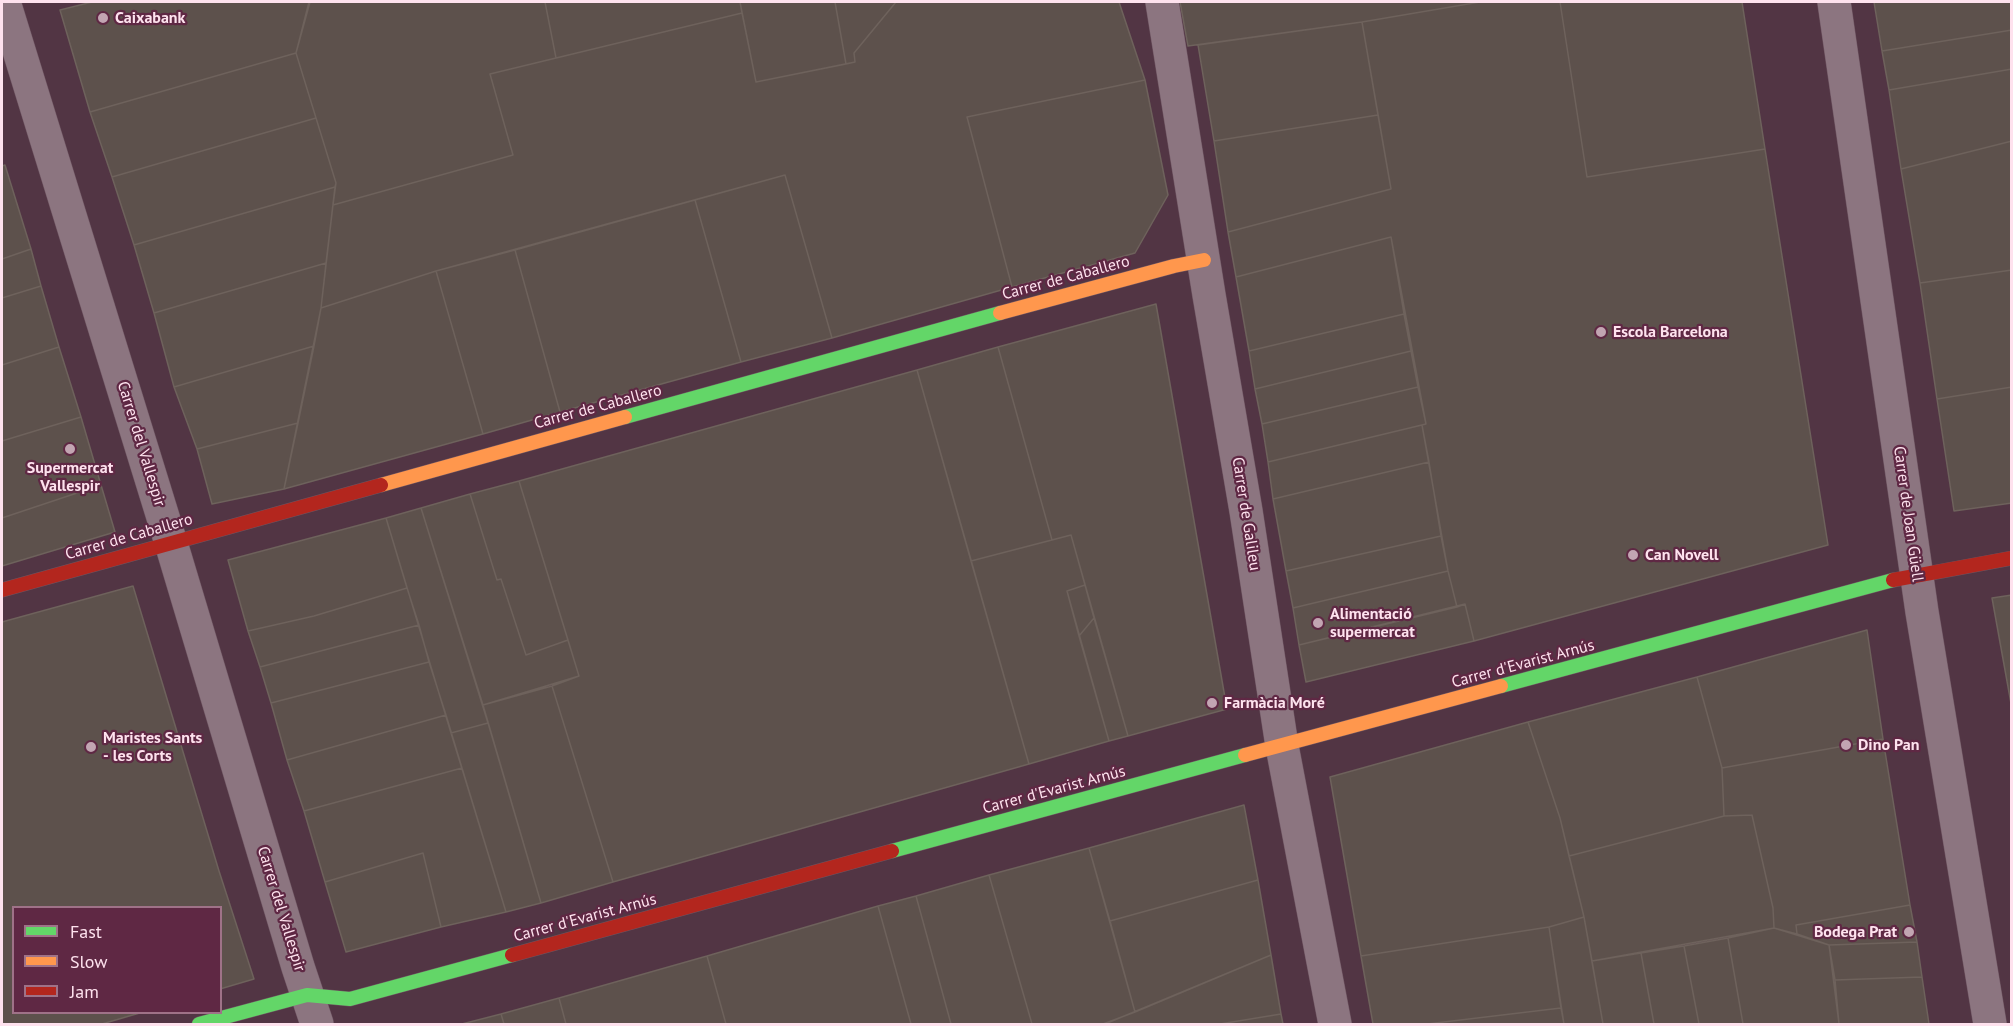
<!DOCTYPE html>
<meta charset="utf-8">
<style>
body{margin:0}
#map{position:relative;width:2013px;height:1026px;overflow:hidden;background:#523544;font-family:"PT Sans",sans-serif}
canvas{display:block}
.frame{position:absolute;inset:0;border:3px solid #fee2ee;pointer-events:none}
.legend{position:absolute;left:12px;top:906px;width:210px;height:108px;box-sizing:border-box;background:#5f2844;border:2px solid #9f7288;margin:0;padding:8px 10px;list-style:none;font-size:18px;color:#fee2ee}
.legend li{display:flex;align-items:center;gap:12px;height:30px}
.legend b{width:30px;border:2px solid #9f7288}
</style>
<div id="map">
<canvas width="2013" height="1026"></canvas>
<div class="frame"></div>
<ul class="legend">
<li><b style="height:8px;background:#63d668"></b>Fast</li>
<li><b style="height:8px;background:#ff974d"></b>Slow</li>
<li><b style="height:8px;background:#b3261e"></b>Jam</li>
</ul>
</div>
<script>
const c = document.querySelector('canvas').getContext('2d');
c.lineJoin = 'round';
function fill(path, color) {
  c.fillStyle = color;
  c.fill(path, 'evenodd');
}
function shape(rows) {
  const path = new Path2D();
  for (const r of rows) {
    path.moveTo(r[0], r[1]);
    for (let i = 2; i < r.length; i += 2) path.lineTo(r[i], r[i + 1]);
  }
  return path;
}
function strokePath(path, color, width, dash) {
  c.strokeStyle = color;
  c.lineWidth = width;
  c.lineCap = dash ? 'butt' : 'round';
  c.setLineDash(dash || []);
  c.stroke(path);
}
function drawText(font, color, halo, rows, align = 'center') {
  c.font = font + ' "PT Sans",sans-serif';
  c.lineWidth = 4.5;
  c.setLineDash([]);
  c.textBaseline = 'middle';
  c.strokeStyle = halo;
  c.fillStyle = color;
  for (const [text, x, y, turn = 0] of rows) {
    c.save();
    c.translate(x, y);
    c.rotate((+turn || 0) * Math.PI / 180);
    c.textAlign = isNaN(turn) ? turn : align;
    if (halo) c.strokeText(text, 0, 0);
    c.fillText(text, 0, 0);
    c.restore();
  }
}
const building = shape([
 [92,2,310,2,296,53,90,112,60,10,92,2],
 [309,2,545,2,556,58,490,74,513,155,333,205,336,183,296,53,309,2],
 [545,2,740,2,742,13,556,58,545,2],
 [740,2,835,2,846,64,756,82,740,2],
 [835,2,896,2,854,53,855,62,846,64,835,2],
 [896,2,1119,2,1145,80,967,117,1012,287,832,338,785,175,436,271,321,308,333,205,513,155,490,74,742,13,756,82,855,62,854,53,896,2],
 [1180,2,1480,2,1362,22,1188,46,1180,2],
 [1480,2,1560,2,1587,177,1765,149,1828,545,1474,641,1465,604,1457,607,1448,571,1422,425,1426,424,1391,237,1236,277,1228,232,1391,189,1362,22,1480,2],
 [1560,2,1742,2,1765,149,1587,177,1560,2],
 [1874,2,2012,2,2012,30,1882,51,1874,2],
 [1362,22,1378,115,1214,141,1198,45,1362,22],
 [2012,30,2012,69,1889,90,1882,51,2012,30],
 [296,53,316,118,112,177,90,112,296,53],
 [2012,69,2012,141,1901,169,1889,90,2012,69],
 [1145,80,1168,195,1135,253,1012,287,967,117,1145,80],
 [1378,115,1391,189,1228,232,1214,141,1378,115],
 [316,118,336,183,335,187,134,245,112,177,316,118],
 [2012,141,2012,270,1920,283,1901,169,2012,141],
 [5,165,31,249,2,259,2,166,5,165],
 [785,175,832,338,741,362,695,200,785,175],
 [335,187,326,263,154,313,134,245,335,187],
 [695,200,741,362,560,412,515,250,695,200],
 [1391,237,1404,314,1249,351,1236,277,1391,237],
 [31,249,41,286,2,298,2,259,31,249],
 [515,250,560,412,483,434,436,271,515,250],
 [326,263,321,308,314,346,174,387,154,313,326,263],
 [2012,270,2012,387,1937,399,1920,283,2012,270],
 [436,271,483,434,284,489,321,308,436,271],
 [41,286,59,347,2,365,2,298,41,286],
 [1156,304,1227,709,1128,736,1071,535,1052,540,998,347,1156,304],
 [1404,314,1411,351,1255,389,1249,351,1404,314],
 [314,346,298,423,197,449,174,387,314,346],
 [59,347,81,417,2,441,2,365,59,347],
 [998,347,1052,540,971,561,917,370,998,347],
 [1411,351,1418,387,1262,424,1255,389,1411,351],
 [917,370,1029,764,613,882,552,686,579,676,519,481,917,370],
 [1418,387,1426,424,1268,462,1262,424,1418,387],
 [2012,387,2012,503,1954,511,1937,399,2012,387],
 [81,417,101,485,2,518,2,441,81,417],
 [298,423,284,489,212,504,197,449,298,423],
 [1422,425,1429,462,1273,499,1268,462,1422,425],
 [1429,462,1441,536,1286,571,1273,499,1429,462],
 [519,481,568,640,526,655,501,579,497,580,470,494,519,481],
 [101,485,115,532,2,566,2,518,101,485],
 [470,494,497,580,501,579,526,655,568,640,579,676,483,705,421,508,470,494],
 [421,508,488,723,451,733,386,518,421,508],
 [386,518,407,588,314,616,248,631,228,560,386,518],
 [1071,535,1085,585,1067,591,1109,741,1029,764,971,561,1071,535],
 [1441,536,1448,571,1293,608,1286,571,1441,536],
 [1448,571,1457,607,1299,645,1293,608,1448,571],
 [1085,585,1094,618,1079,636,1067,591,1085,585],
 [133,586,219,871,254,979,220,989,220,908,14,908,14,1012,143,1012,102,1024,2,1024,2,622,133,586],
 [407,588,419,625,260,667,248,631,314,616,407,588],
 [2012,595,2012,709,1992,598,2012,595],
 [1465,604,1474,641,1306,682,1299,645,1465,604],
 [1094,618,1128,736,1109,741,1079,636,1094,618],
 [419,625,429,662,271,703,260,667,419,625],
 [1867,630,1883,739,1722,768,1697,677,1867,630],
 [429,662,446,715,287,760,271,703,429,662],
 [1697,677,1722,768,1724,816,1569,856,1560,818,1528,722,1697,677],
 [552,686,613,882,541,903,483,705,552,686],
 [446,715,462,768,304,811,287,760,446,715],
 [1528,722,1560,818,1584,917,1549,927,1361,956,1330,777,1528,722],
 [488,723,541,903,506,912,451,733,488,723],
 [1883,739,1910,905,1796,925,1797,934,1774,928,1773,908,1752,815,1724,816,1722,768,1883,739],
 [462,768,506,912,441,927,423,853,325,882,304,811,462,768],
 [1244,805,1258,880,1110,921,1089,848,1244,805],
 [1752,815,1773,908,1774,928,1592,961,1584,917,1569,856,1724,816,1752,815],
 [1089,848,1135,1012,1103,1024,1032,1024,989,875,1089,848],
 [423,853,441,927,346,952,325,882,423,853],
 [989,875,1032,1024,951,1024,916,896,989,875],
 [1258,880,1271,955,1135,1012,1110,921,1258,880],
 [916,896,951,1024,911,1024,878,906,916,896],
 [1910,905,1917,942,1829,945,1797,934,1796,925,1910,905],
 [878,906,911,1024,726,1024,707,956,878,906],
 [1584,917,1603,1024,1564,1024,1549,927,1584,917],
 [1549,927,1561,1008,1427,1024,1373,1024,1361,956,1549,927],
 [1774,928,1829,945,1839,1024,1743,1024,1728,938,1774,928],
 [1728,938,1743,1024,1699,1024,1684,946,1728,938],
 [1917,942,1922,977,1835,980,1829,945,1917,942],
 [1684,946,1699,1024,1654,1024,1641,953,1684,946],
 [1641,953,1654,1024,1603,1024,1592,961,1641,953],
 [1271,955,1281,1014,1220,1024,1105,1024,1271,955],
 [707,956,726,1024,566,1024,559,998,707,956],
 [1922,977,1929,1024,1839,1024,1835,980,1922,977],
 [559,998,566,1024,504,1024,501,1014,559,998],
 [1561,1008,1564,1024,1427,1024,1561,1008],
 [501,1014,504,1024,462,1024,501,1014],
 [1281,1014,1283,1024,1220,1024,1281,1014]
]);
const street = shape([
 [4,2,171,543,298,967,317,1024],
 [1162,2,1209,295,1246,511,1282,746,1335,1024],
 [1834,2,1922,612,1990,1024]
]);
const fast = shape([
 [625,417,1000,313],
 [1501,686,1893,580],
 [892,851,1245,755],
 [199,1024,307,995,350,999,512,955]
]);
const slow = shape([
 [1000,313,1174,266,1204,260],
 [381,485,625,417],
 [1245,755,1501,686]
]);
const jam = shape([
 [1893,580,2012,558],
 [2,590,381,485],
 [512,955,892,851]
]);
const markers = [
 [103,18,6,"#c2a5b2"],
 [1601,332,6,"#c2a5b2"],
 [70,449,6,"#c2a5b2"],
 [1633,555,6,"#c2a5b2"],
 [1318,623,6,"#c2a5b2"],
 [1212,703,6,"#c2a5b2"],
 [1846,745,6,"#c2a5b2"],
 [91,747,6,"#c2a5b2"],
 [1909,932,6,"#c2a5b2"]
];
const poiNames = [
 ["Caixabank",115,18],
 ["Escola Barcelona",1613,332],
 ["Supermercat",70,468,"center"],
 ["Vallespir",70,486,"center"],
 ["Can Novell",1645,555],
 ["Alimentació",1330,614],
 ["supermercat",1330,632],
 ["Farmàcia Moré",1224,703],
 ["Maristes Sants",103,738],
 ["- les Corts",103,756],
 ["Dino Pan",1858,745],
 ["Bodega Prat",1897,932,"right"]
];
const streetNames = [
 ["Carrer de Caballero",1066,278,-15],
 ["Carrer de Caballero",598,407,-15],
 ["Carrer del Vallespir",141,444,73],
 ["Carrer de Galileu",1246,514,81],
 ["Carrer de Joan Güell",1908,514,82],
 ["Carrer de Caballero",129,537,-16],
 ["Carrer d'Evarist Arnús",1523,664,-15],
 ["Carrer d'Evarist Arnús",1054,790,-15],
 ["Carrer del Vallespir",281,909,73],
 ["Carrer d'Evarist Arnús",585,918,-15]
];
fill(building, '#5d514c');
strokePath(building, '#6e625c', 1.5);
strokePath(street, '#6e5561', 34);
strokePath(fast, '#6e5561', 15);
strokePath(slow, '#6e5561', 15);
strokePath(jam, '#6e5561', 15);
strokePath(street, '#8c7580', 33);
strokePath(fast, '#63d668', 14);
strokePath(slow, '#ff974d', 14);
strokePath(jam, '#b3261e', 14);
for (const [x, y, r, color] of markers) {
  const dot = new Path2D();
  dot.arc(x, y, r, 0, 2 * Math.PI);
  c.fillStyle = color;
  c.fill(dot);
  strokePath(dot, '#5f2844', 2);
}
drawText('bold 16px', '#fee2ee', '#5f2844', poiNames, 'left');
drawText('16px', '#fee2ee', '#5f2844', streetNames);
</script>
